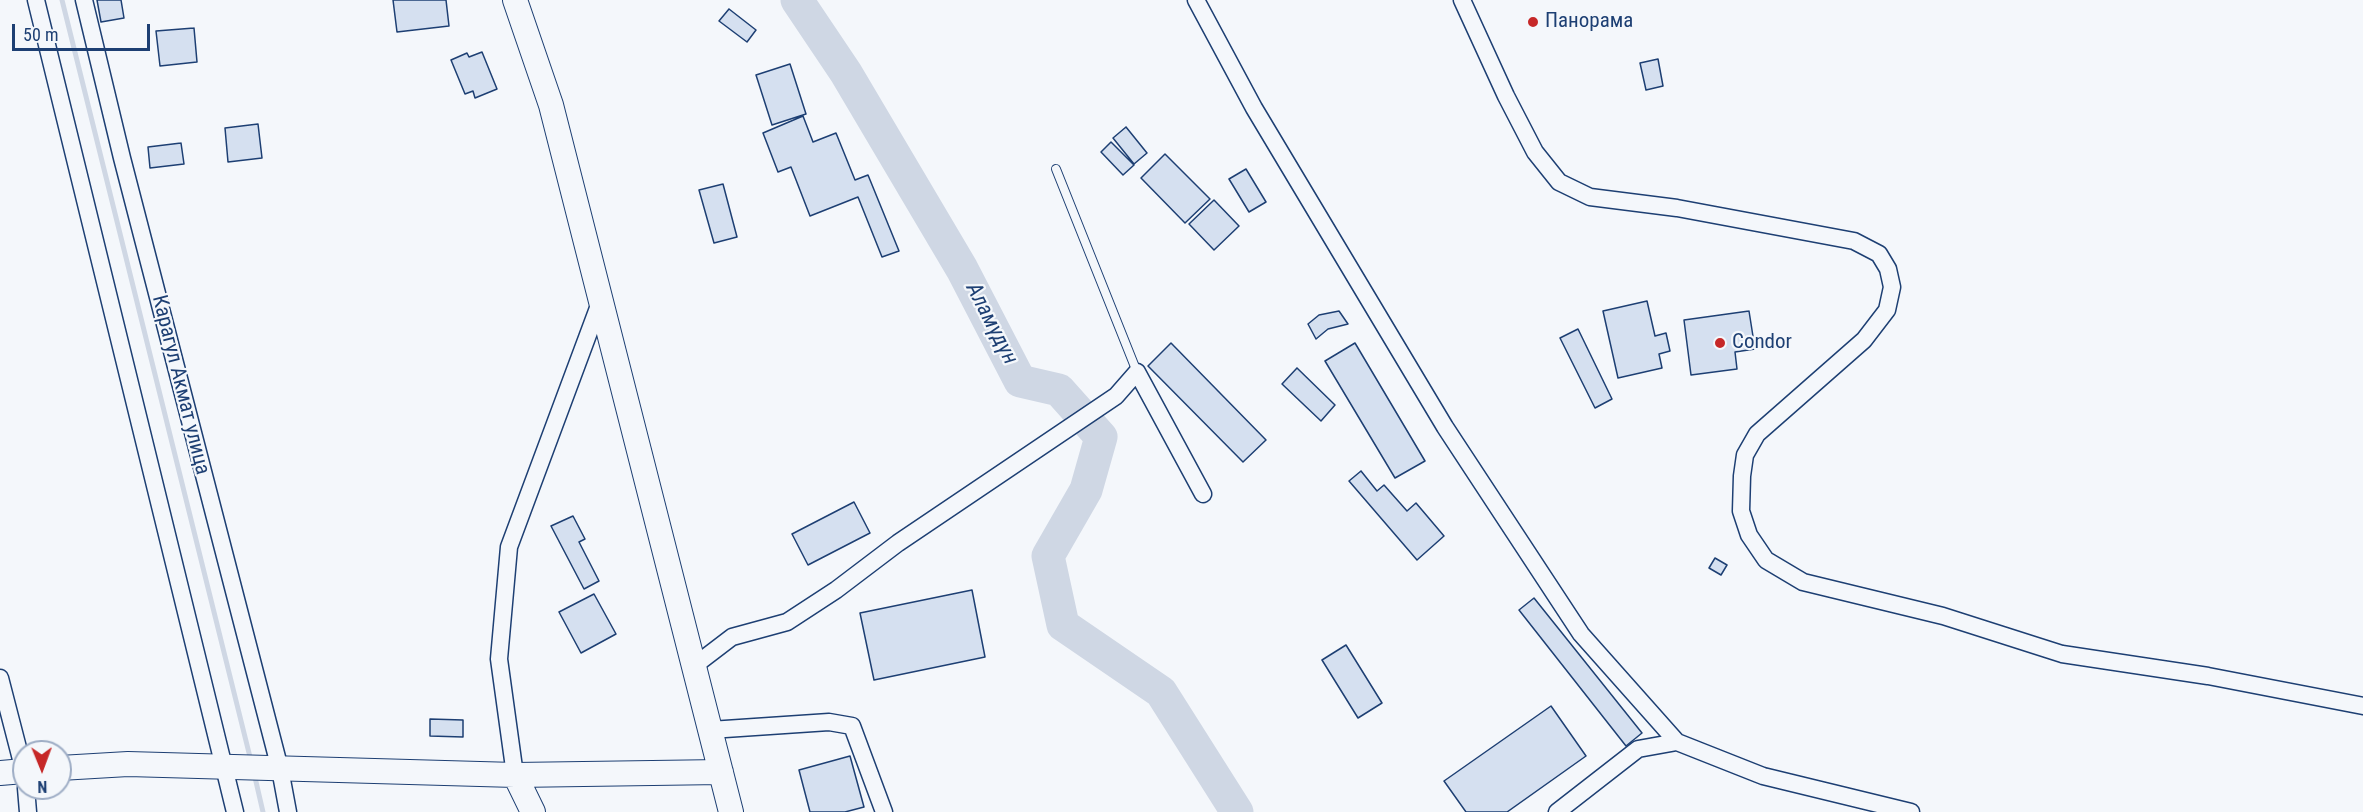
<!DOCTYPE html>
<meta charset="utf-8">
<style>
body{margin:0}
#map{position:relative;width:2363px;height:812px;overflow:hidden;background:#f4f7fb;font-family:"Roboto Condensed",sans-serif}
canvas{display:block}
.north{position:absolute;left:12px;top:740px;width:60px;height:60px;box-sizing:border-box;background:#f4f7fb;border:2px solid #9eadc5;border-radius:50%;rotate:179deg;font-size:16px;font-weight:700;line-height:24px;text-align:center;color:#1d3f73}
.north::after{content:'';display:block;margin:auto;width:21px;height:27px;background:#c62828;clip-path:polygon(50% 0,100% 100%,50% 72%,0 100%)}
.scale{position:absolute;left:12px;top:24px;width:138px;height:27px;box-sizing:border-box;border:3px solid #1d3f73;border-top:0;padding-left:8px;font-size:18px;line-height:21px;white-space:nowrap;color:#1d3f73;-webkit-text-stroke:4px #f4f7fb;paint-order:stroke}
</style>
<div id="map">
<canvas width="2363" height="812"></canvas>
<div class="north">N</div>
<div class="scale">50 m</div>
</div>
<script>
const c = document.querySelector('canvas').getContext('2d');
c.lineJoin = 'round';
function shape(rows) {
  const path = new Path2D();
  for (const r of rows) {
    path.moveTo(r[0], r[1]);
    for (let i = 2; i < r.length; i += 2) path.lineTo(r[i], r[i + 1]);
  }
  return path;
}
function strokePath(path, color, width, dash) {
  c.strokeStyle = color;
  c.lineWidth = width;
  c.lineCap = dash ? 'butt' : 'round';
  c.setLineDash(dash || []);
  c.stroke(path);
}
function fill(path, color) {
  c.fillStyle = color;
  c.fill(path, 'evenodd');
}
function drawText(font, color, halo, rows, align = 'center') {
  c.font = font + ' "Roboto Condensed",sans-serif';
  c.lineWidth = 4.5;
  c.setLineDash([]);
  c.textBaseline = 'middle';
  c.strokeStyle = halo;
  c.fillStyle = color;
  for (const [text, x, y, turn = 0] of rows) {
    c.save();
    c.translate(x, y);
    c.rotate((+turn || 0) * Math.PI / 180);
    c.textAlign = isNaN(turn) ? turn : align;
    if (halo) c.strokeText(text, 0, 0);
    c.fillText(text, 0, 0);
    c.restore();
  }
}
const stream = shape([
 [62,0,251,761],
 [254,773,263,812]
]);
const river = shape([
 [797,0,846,73,962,269,1020,381,1059,390,1101,437,1086,490,1048,556,1063,625,1161,692,1237,812]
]);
const building = shape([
 [97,0,121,0,124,18,101,22,97,0],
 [393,0,446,0,449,26,397,32,393,0],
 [729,9,756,30,747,42,719,21,729,9],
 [194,28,197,62,160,66,156,31,194,28],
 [482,52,497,89,475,98,473,91,465,94,451,60,467,53,469,57,482,52],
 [1658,59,1663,86,1646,90,1640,63,1658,59],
 [790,64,806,114,772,125,756,75,790,64],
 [803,116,813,142,836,133,855,180,868,175,899,251,882,257,858,197,810,216,791,167,778,172,763,133,803,116],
 [258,124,262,158,228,162,225,128,258,124],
 [1126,127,1147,153,1134,164,1113,138,1126,127],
 [1111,142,1134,165,1123,175,1101,152,1111,142],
 [181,143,184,164,150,168,148,147,181,143],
 [1165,154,1210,199,1185,223,1141,178,1165,154],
 [1246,169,1266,202,1249,212,1229,179,1246,169],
 [723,184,737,237,714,243,699,190,723,184],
 [1214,200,1239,226,1214,250,1189,224,1214,200],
 [1647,301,1655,336,1666,333,1670,351,1659,354,1662,368,1618,378,1603,311,1647,301],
 [1339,311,1348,324,1328,329,1316,339,1308,324,1319,315,1339,311],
 [1749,311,1755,349,1735,352,1737,369,1691,375,1684,320,1749,311],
 [1578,329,1612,399,1595,408,1560,338,1578,329],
 [1171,343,1266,440,1243,462,1148,366,1171,343],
 [1355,343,1425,461,1395,478,1325,361,1355,343],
 [1297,368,1335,405,1321,421,1282,384,1297,368],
 [1361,471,1377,491,1384,485,1407,511,1416,503,1444,536,1417,560,1349,481,1361,471],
 [854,502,870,533,808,565,792,534,854,502],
 [573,516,585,539,579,542,599,581,584,589,551,526,573,516],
 [1715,558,1727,565,1721,575,1709,568,1715,558],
 [972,590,985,657,874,680,860,613,972,590],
 [594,594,616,634,581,653,559,612,594,594],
 [1534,598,1642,733,1626,746,1519,610,1534,598],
 [1346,645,1382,703,1358,718,1322,660,1346,645],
 [1551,706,1586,756,1507,812,1466,812,1444,781,1551,706],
 [430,719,463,720,463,737,430,736,430,719],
 [850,756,864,807,845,812,810,812,799,770,850,756]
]);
const lane = shape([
 [1056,169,1137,372]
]);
const street = shape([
 [36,0,235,812],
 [84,0,122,158,280,769,288,812],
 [1196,0,1254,108,1445,427,1581,634,1677,742],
 [1462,0,1506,96,1535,152,1559,182,1590,197,1677,208,1854,241,1879,254,1888,269,1892,287,1887,310,1864,340,1757,434,1745,455,1742,476,1741,511,1749,535,1766,560,1803,582,1943,616,2062,654,2208,676,2363,706],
 [694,666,732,637,787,622,836,590,898,543,1116,396,1137,372,1203,494],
 [0,678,24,771],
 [710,730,829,722,852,726,884,812],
 [515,775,499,659,509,547,601,300],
 [26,788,28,812],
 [1557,812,1638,749,1677,742,1763,776,1911,812]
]);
const secondary = shape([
 [515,0,551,105,731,812],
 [60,768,128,764,515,775,721,772],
 [0,773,24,771],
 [515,775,533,812]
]);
const markers = [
 [1533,22,6,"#c62828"],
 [1720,343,6,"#c62828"]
];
const poiNames = [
 ["Панорама",1545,22],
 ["Condor",1732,343]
];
const streetNames = [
 ["Карагул Акмат улица",180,385,76]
];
const waterNames = [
 ["Аламүдүн",991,324,63]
];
strokePath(stream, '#cfd7e4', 5);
strokePath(river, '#cfd7e4', 33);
fill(building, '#d5e0f0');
strokePath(building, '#1d3f73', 1.5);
strokePath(lane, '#1d3f73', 10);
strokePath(street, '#1d3f73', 19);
strokePath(secondary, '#1d3f73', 26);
strokePath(lane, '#f4f7fb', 8);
strokePath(street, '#f4f7fb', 16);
strokePath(secondary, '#f4f7fb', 24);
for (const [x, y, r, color] of markers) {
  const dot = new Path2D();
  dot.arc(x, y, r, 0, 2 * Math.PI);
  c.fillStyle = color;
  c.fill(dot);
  strokePath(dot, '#f4f7fb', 2);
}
drawText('21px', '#1d3f73', '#f4f7fb', poiNames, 'left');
drawText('21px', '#1d3f73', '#f4f7fb', streetNames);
drawText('italic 22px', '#1d3f73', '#f4f7fb', waterNames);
</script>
